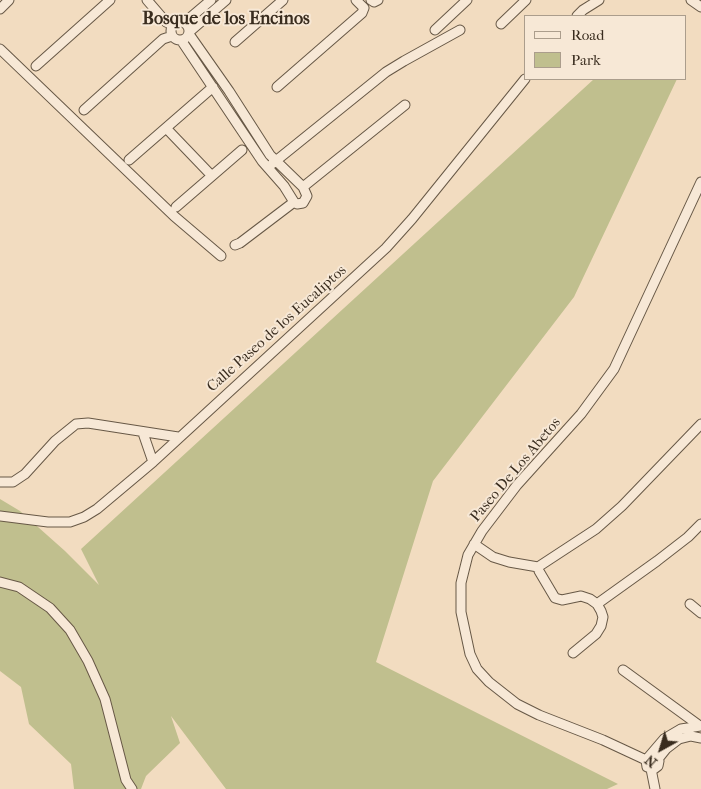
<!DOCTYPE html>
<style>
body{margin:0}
#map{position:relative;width:701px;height:789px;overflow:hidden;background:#f2dcc0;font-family:"IM FELL French Canon",serif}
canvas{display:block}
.legend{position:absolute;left:524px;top:15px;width:162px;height:65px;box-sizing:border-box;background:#f7e8d6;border:1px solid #ab9d8c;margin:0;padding:6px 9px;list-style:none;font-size:15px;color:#392c1e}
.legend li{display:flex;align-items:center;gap:10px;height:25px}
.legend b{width:25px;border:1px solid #ab9d8c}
.north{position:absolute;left:636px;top:724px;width:50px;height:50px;-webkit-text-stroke:4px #f7e8d6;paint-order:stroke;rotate:219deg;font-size:14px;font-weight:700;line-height:20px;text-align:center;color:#392c1e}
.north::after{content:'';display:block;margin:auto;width:18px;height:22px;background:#392c1e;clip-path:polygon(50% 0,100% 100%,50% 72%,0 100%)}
</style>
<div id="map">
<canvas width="701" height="789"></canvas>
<ul class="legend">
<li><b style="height:6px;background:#f7e8d6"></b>Road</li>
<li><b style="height:14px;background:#c0bf8e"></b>Park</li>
</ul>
<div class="north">N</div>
</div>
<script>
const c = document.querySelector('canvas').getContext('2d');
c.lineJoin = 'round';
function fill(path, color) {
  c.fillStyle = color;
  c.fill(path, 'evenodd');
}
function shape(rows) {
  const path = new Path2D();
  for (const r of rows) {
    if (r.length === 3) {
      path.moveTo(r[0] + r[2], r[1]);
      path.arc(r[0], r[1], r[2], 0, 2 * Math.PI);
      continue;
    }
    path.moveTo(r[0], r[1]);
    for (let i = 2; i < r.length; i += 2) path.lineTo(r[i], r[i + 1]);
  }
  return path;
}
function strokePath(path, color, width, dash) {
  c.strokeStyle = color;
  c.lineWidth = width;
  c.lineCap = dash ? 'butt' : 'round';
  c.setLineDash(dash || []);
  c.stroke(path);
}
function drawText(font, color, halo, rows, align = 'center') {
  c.font = font + ' "IM FELL French Canon",serif';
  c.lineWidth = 4;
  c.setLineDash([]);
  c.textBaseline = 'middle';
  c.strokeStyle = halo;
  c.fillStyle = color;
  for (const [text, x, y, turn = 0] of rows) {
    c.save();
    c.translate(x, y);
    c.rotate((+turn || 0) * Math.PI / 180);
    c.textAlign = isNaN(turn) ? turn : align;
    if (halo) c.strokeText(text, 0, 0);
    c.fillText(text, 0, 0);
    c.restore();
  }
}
const green = shape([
 [594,79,677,79,574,297,433,481,376,662,618,784,607,789,226,789,171,716,180,743,146,776,141,789,74,789,71,764,29,724,21,687,0,671,0,499,20,511,65,551,99,585,81,549]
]);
const street = shape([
 [147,0,166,22,173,25],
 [371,0,374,2,378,0],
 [691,0,701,7],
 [0,9,9,0],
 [577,16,583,10,599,0],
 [180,31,9],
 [184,23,211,0],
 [501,24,526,0],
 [435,30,467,0],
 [189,32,226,0],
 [181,40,262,161,284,186,294,202,297,204,303,203,307,196,303,187,270,155,229,91,189,34],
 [235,42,283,0],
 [0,49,174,216,221,256],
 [36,66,110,0],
 [277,87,362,13,364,8,356,0],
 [84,110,163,39,172,36],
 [166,128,212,176],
 [129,160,213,87],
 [272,164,386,72,404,61,460,30],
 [303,187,405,105],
 [176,207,242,150],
 [235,245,240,243,294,202],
 [143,433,153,462],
 [0,482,13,482,25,474,55,441,76,424,88,423,178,437],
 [0,516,48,522,70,522,84,517,97,509,153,462,386,248,412,219,525,79],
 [474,544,493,557,509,562,538,567],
 [538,567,596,529,622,506,701,424],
 [538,567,539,571,555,598,562,600,581,596,590,599,597,604,601,611,603,617,601,626,596,634,573,653],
 [0,582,19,587,50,608,70,630,88,661,105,699,126,780,132,789],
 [597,604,657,561,688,537,701,524],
 [690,604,701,613],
 [623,670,700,726],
 [651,756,656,757,659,761,658,766,654,769,647,767,646,760,664,739,681,729,701,726],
 [658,759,666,749,679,739,691,736,701,738],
 [646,760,603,740,539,715,517,704,489,682,477,669,470,654,461,612,461,583,468,555,482,531,517,485,581,414,614,369,701,182],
 [651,769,655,789]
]);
const streetNames = [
 ["Calle Paseo de los Eucaliptos",277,329,-42],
 ["Paseo De Los Abetos",516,470,-50]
];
const quarterNames = [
 ["Bosque de los Encinos",226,20]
];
fill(green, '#c0bf8e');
strokePath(street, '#675846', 11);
strokePath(street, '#f7e8d6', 9);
drawText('15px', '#392c1e', '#f7e8d6', streetNames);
drawText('bold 18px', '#392c1e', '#f7e8d6', quarterNames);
</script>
